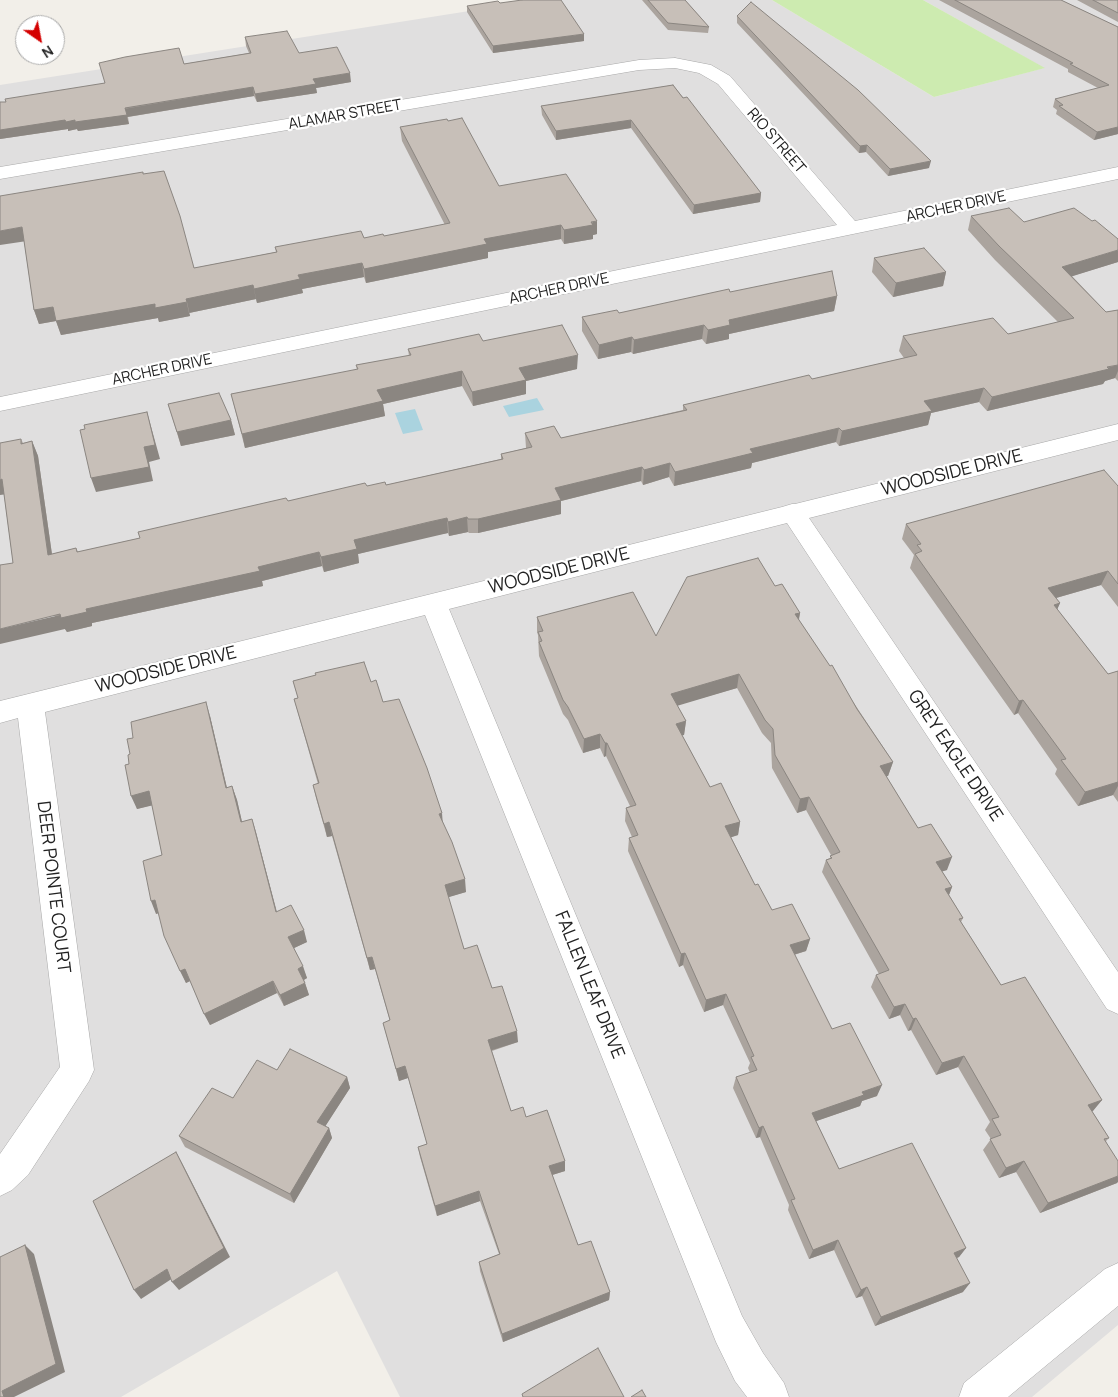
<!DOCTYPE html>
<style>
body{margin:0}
#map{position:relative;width:1118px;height:1397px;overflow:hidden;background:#f2efe9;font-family:Manrope,sans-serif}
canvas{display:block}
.north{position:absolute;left:15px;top:15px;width:50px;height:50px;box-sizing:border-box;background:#fff;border:1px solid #a7a7a7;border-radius:50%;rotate:147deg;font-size:14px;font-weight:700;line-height:20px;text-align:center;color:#222}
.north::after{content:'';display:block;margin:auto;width:18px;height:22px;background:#d40000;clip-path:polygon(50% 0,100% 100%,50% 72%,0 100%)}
</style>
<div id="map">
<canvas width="1118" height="1397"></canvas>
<div class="north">N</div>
</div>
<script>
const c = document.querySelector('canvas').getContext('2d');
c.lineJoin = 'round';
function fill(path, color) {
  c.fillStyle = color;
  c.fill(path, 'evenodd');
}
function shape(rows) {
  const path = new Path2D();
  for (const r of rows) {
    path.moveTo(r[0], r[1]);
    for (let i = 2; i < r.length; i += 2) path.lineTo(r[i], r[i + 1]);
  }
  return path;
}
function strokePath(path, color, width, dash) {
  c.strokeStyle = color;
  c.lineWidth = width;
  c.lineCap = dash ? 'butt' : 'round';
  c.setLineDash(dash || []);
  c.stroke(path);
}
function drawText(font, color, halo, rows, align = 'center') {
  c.font = font + ' Manrope,sans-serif';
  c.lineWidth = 4.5;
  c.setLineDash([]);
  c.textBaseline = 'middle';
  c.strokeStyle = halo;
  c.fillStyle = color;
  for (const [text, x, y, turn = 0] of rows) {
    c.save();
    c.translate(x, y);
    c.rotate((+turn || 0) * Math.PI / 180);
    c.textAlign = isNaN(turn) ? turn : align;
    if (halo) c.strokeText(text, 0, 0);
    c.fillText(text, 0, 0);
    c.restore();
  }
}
const residential = shape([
 [539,0,772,0,934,97,1044,68,923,0,1118,0,1118,1325,1032,1397,400,1397,337,1271,121,1397,0,1397,0,85]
]);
const grass = shape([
 [772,0,923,0,1045,68,934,97]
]);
const water = shape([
 [537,398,544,410,509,417,503,406],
 [415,409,423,430,403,434,395,413]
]);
const minor = shape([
 [675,58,711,65,730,76,855,221,1118,167,1118,179,0,411,0,397,837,225,718,84,699,73,675,68,639,70,0,179,0,167,639,60,675,58],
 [1118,424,1118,440,809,518,1118,972,1118,1014,1107,1009,787,523,449,609,742,1316,763,1353,784,1383,789,1397,747,1397,735,1381,716,1342,425,615,45,712,94,1070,89,1081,28,1175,12,1190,0,1196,0,1154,60,1067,18,718,0,723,0,701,782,507,792,504,795,504,1118,424],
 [1118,1263,1118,1306,1008,1397,959,1397,964,1383,1105,1269,1118,1263]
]);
const wall = shape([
 [642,0,685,0,709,27,708,33,668,30],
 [939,0,1061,0,1118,27,1118,134,1094,140,1056,114,1057,110,1053,107,1055,99,1098,88,1068,72,1068,69],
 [1077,0,1118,0,1118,22],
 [467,6,584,41,493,53,467,12],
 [737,16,929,168,888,176,866,152,859,153,737,23],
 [245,37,299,53,351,82,316,88,317,93,257,102,254,96,128,117,129,124,78,131,77,129,68,131,68,129,0,139,0,102,6,102,105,83,184,64,249,53,246,46],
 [673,85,761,193,760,202,693,214,631,128,556,140,542,115,541,106],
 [400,127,499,186,597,234,593,235,593,239,564,244,561,239,488,252,488,258,366,283,364,277,302,289,303,293,257,303,256,299,189,313,190,316,159,322,158,318,61,335,56,321,39,324,34,310,24,241,143,174,194,268,276,252,275,247,384,236,445,225,402,141],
 [971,216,1024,222,1118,262,1072,276,1106,312,1118,310,1118,381,1115,378,1105,381,1103,384,987,411,979,402,931,413,928,425,839,446,836,442,752,463,751,468,674,486,669,477,643,485,641,481,561,501,561,514,478,533,469,533,468,532,449,536,448,533,430,536,358,554,359,563,324,572,322,566,262,581,263,586,92,623,92,626,67,632,65,629,13,563,4,495,21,439,23,443,32,441,38,456,52,554,76,548,78,552,140,538,288,501,367,486,386,485,501,459,501,454,526,448,525,433,561,438,683,410,683,405,812,379,904,358,899,351,903,336,1008,334,1058,322,995,260,968,230],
 [874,258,946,272,943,286,893,297,872,272],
 [730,292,837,296,834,311,729,334,729,339,706,344,702,339,633,354,631,352,598,359,582,331,582,317,619,313],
 [483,341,577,369,526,381,526,394,473,406,462,386,383,404,385,416,245,448,231,394,357,370,356,365,409,356,408,349],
 [168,404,231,420,235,435,181,446],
 [1118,486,1118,607,1101,585,1056,598,1060,603,1057,609,1108,674,1118,671,1118,802,1113,795,1078,806,1055,774,1057,769,1018,713,1014,715,910,568,914,555,902,539,906,524],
 [775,586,800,613,799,620,893,762,888,776,886,776,918,828,947,870,942,871,952,887,949,895,963,918,961,922,1001,985,1102,1100,1092,1111,1109,1138,1106,1141,1117,1183,1040,1213,1016,1172,999,1178,983,1150,991,1139,985,1130,990,1122,958,1067,936,1075,911,1030,908,1031,900,1015,889,1019,871,987,876,975,879,974,822,872,826,860,830,858,831,855,806,810,797,813,772,768,771,743,762,733,737,688,677,705,686,721,684,735,682,735,710,787,740,822,738,835,731,837,755,885,772,910,810,939,806,951,794,955,832,1029,877,1096,862,1101,860,1106,816,1121,839,1169,966,1248,959,1257,957,1258,963,1292,875,1326,862,1296,856,1298,834,1250,809,1259,788,1210,789,1205,760,1137,756,1138,733,1088,736,1077,750,1073,748,1068,750,1063,723,1005,704,1012,683,965,679,967,628,851,629,838,632,837,625,821,626,808,630,806,606,756,604,757,600,748,583,753,568,720,563,714,539,656,538,635,537,632,537,617,656,636],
 [293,681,371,682,383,702,443,823,466,892,448,897,464,949,492,988,518,1042,492,1051,511,1111,526,1117,565,1171,552,1175,578,1245,610,1292,609,1300,503,1342,480,1271,479,1262,499,1254,480,1201,437,1216,420,1157,418,1147,427,1144,408,1078,399,1081,383,1023,390,1021,375,969,370,970,332,836,327,837,316,798,313,785,318,784,298,713,294,699,298,698],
 [210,716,227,788,232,786,237,800,242,822,252,819,277,912,307,942,294,948,307,978,304,980,309,995,284,1006,277,993,210,1025,190,981,186,983,159,913,156,914,162,855,152,805,137,809,129,764,133,738],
 [277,1070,347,1077,350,1088,325,1126,329,1128,332,1138,294,1203,185,1147,179,1136,233,1098]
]);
const shadedWall = shape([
 [584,34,584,41,493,53,493,46],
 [350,73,351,82,316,88,317,93,257,102,255,94,313,79],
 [253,87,254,96,127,117,129,124,78,131,77,129,68,131,68,129,0,139,0,130],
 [631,120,631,128,556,140,556,131],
 [1118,127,1118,134,1094,140,1097,132],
 [867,145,866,152,859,153,860,146],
 [931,161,929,168,888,176,890,169],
 [761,193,760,202,693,214,694,205],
 [597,221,597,234,593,235,593,239,564,244,564,230],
 [561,225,561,239,488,252,488,258,366,283,364,269,484,239],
 [22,227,27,241,0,245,0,231],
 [1118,250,1118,262,1057,281,1062,267],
 [362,263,364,277,302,289,303,293,257,303,254,289,298,275],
 [946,272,943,286,893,297,896,283],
 [253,285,256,299,189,313,186,299],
 [837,296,834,311,729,334,729,339,706,344,708,330,729,320],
 [187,302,190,316,159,322,158,318,61,335,56,321,39,324,34,310,53,307],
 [704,325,702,339,633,354,634,340],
 [632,337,631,352,598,359,599,345],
 [578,355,577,369,526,381,526,394,473,406,472,392,519,368],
 [1118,365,1118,371,1115,378,1105,381,1103,384,987,411,992,397],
 [462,371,462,386,383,404,385,416,245,448,242,434,377,390],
 [984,388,979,402,931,413,928,425,839,446,842,431,924,401],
 [147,412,160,459,149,462,153,481,96,492,91,478,144,447],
 [231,420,235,435,181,446,177,432],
 [839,428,836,442,752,463,751,468,674,486,675,472,750,449],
 [32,441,38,456,54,569,48,555],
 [670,463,669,477,643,485,644,470],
 [642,467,641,481,561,501,561,514,478,533,478,519,555,488],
 [2,479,8,494,0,495,0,480],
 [467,517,468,532,449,536,448,522],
 [447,518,448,533,358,554,359,563,324,572,321,557,354,540],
 [319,552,322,566,262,581,263,586,92,623,92,626,67,632,65,629,0,644,0,629,86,609],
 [1108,571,1101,585,1042,602,1048,588],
 [1060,603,1054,617,1054,605],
 [800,613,797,627,795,614],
 [739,674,737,688,670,708,671,694],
 [1023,700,1018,713,1014,715,1019,701],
 [206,702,210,716,230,801,226,788],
 [686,721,684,735,675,737,676,724],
 [600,734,600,748,583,753,584,739],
 [605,743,607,743,606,756,604,757],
 [893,762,888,776,875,779,880,766],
 [1118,782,1118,786,1113,795,1078,806,1085,792],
 [232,786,237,800,245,835,241,822],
 [149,791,154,805,137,809,131,796],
 [809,797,806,810,797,813,800,799],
 [442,813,443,826,439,814],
 [252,819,256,832,280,925,276,912],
 [329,822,332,836,327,837,324,824],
 [740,822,738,835,723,840,725,826],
 [952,857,947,870,931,875,936,862],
 [465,879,466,892,446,898,445,885],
 [952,887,947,900,945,889],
 [155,900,161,912,156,914,151,901],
 [304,930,307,942,292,949,288,937],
 [810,939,806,951,786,957,790,945],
 [685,953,683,965,679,967,681,954],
 [372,957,375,969,370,970,367,958],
 [303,966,307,978,302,981,298,969],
 [185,969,190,981,186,983,180,971],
 [273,981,277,993,210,1025,204,1014],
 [305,983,309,995,284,1006,280,995],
 [726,994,723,1005,704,1012,706,1000],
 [905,1004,900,1015,889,1019,894,1007],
 [916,1018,911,1030,908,1031,913,1019],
 [517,1031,518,1042,489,1051,488,1040],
 [964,1056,958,1067,936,1075,942,1063],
 [405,1066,408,1078,399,1081,396,1069],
 [347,1077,350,1088,321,1133,317,1122],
 [882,1085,877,1096,862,1101,860,1106,808,1124,812,1113,862,1092],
 [1102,1100,1093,1111,1080,1116,1088,1105],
 [763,1126,760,1137,756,1138,759,1128],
 [329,1128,332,1138,294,1203,290,1194],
 [176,1152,182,1163,230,1257,179,1290,172,1282],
 [565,1161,565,1171,549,1176,549,1166],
 [1024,1161,1016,1172,999,1178,1006,1168],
 [1118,1176,1118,1182,1117,1183,1040,1213,1048,1203],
 [479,1191,480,1201,437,1216,435,1206],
 [838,1240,834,1250,809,1259,813,1250],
 [25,1245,34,1254,65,1372,14,1397,3,1397,2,1391],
 [966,1248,959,1257,947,1262,954,1253],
 [167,1269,173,1278,141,1299,134,1290],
 [970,1283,963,1292,875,1326,881,1317],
 [867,1287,862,1296,856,1298,861,1290],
 [610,1292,609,1300,503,1342,502,1334]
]);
const building = shape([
 [522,0,561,0,584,34,493,46,467,6,498,1,500,3,522,0],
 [648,0,685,0,709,27,668,23,648,0],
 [955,0,1061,0,1118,27,1118,127,1097,132,1059,106,1063,105,1055,99,1109,85,1070,64,1073,63,955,0],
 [1093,0,1118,0,1118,13,1093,0],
 [751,2,858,90,931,161,890,169,867,145,860,146,737,16,751,2],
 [287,31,299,53,337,47,350,73,313,79,316,84,255,94,253,87,125,108,127,115,75,122,75,120,66,122,65,120,0,130,0,102,6,102,5,99,105,83,99,63,125,57,179,48,184,64,251,53,245,37,287,31],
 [673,85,683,98,687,97,761,193,694,205,631,120,556,131,541,106,673,85],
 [462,118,499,186,566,174,597,221,591,222,593,225,564,230,561,225,484,239,487,244,364,269,362,263,298,275,300,279,254,289,253,285,186,299,187,302,155,308,155,304,56,321,53,307,34,310,22,227,0,231,0,196,143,172,143,174,164,171,180,216,194,268,277,252,275,247,361,231,364,238,383,234,384,236,450,223,400,127,447,119,448,121,462,118],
 [1009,208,1024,222,1074,208,1092,221,1095,220,1118,239,1118,250,1062,267,1106,312,1118,310,1118,365,1107,367,1109,369,992,397,984,388,924,401,932,411,842,431,839,428,750,449,753,453,675,472,670,463,644,470,642,467,555,488,561,500,478,519,468,519,467,517,448,522,447,518,429,522,354,540,357,549,321,557,319,552,258,567,260,571,86,609,87,612,61,618,60,614,0,629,0,565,13,563,2,479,0,480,0,443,21,439,21,444,32,441,48,555,76,548,77,552,140,538,138,532,286,498,288,501,365,483,367,486,385,482,386,485,503,459,501,454,532,447,525,433,554,426,561,438,687,410,683,405,809,375,812,379,917,355,903,336,993,318,1008,334,1074,318,999,246,971,216,1009,208],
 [924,248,946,272,896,283,874,258,924,248],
 [832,271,837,296,729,320,730,325,708,330,704,325,634,340,632,337,599,345,582,317,617,310,619,313,729,289,730,292,832,271],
 [562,325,578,355,519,368,526,380,472,392,462,371,377,390,383,401,242,434,231,394,358,369,356,365,411,355,408,349,479,334,483,341,562,325],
 [219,393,231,420,177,432,168,404,219,393],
 [147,412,155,445,144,447,149,467,91,478,80,430,85,429,84,425,147,412],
 [1104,470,1118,486,1118,584,1108,571,1048,588,1060,603,1054,605,1108,674,1118,671,1118,782,1085,792,1061,760,1066,759,1059,749,1023,700,1019,701,915,554,922,551,917,545,921,544,906,524,1104,470],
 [758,558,775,586,782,584,800,613,795,614,830,666,832,665,857,709,893,762,880,766,918,828,931,824,952,857,936,862,952,887,945,889,963,918,959,919,1001,985,1025,977,1102,1100,1088,1105,1109,1138,1104,1139,1118,1161,1118,1176,1048,1203,1024,1161,1006,1168,990,1139,1001,1135,992,1119,999,1117,964,1056,942,1063,916,1018,913,1019,905,1004,894,1007,876,975,889,970,826,860,832,858,830,856,840,852,809,797,800,799,775,755,773,729,765,720,739,674,671,694,686,721,676,724,710,787,721,783,740,822,725,826,755,885,758,884,772,910,792,904,810,939,790,945,832,1029,850,1023,882,1085,862,1092,864,1095,812,1113,839,1169,912,1143,966,1248,954,1253,970,1283,881,1317,867,1287,861,1290,838,1240,813,1250,791,1200,795,1199,763,1126,759,1128,736,1077,757,1070,751,1057,754,1056,726,994,706,1000,685,953,681,954,629,838,638,835,626,808,636,805,607,743,605,743,600,734,584,739,568,707,563,700,539,642,542,641,538,632,543,631,537,617,633,592,656,636,687,577,758,558],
 [364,662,371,682,376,680,383,702,399,699,427,768,442,813,439,814,452,842,465,879,445,885,464,949,477,945,492,988,502,986,517,1031,488,1040,511,1111,523,1107,526,1117,547,1110,565,1161,549,1166,578,1245,591,1241,610,1292,502,1334,479,1262,500,1254,479,1191,435,1206,418,1147,427,1144,405,1066,396,1069,383,1023,390,1020,372,957,367,958,329,822,324,824,313,785,319,783,294,699,298,698,293,681,316,675,315,673,364,662],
 [206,702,226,788,232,786,241,822,252,819,276,912,291,905,304,930,288,937,303,966,298,969,305,983,280,995,273,981,204,1014,185,969,180,971,164,936,155,900,151,901,143,861,162,855,149,791,131,796,125,765,129,764,128,755,130,754,127,739,133,738,131,722,206,702],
 [290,1049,347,1077,317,1122,329,1128,290,1194,179,1136,212,1088,233,1098,257,1060,277,1070,290,1049],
 [176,1152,224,1248,172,1282,167,1269,134,1290,93,1201,176,1152],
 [25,1245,56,1364,2,1391,4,1397,0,1397,0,1257,25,1245],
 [598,1348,624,1397,523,1397,522,1394,598,1348],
 [642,1390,646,1397,631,1397,642,1390]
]);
const farStreetnames = [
 ["ALAMAR STREET",345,115,-10],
 ["RIO STREET",776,141,49],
 ["ARCHER DRIVE",956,207,-12],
 ["ARCHER DRIVE",559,289,-12],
 ["ARCHER DRIVE",162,370,-12]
];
const streetNames = [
 ["WOODSIDE DRIVE",952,473,-14],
 ["WOODSIDE DRIVE",559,571,-14],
 ["WOODSIDE DRIVE",166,670,-14],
 ["GREY EAGLE DRIVE",955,756,56],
 ["DEER POINTE COURT",53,887,83],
 ["FALLEN LEAF DRIVE",589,985,68]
];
fill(residential, '#e0dfdf');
fill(grass, '#cdebb0');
fill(water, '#aad3df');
strokePath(minor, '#a9a9a9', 1);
fill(minor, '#fff');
fill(wall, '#aba49e');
fill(shadedWall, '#8b8681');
fill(building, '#c7bfb8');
strokePath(building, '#8b8681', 1);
drawText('15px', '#222', '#fff', farStreetnames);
drawText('18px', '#222', '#fff', streetNames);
</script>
